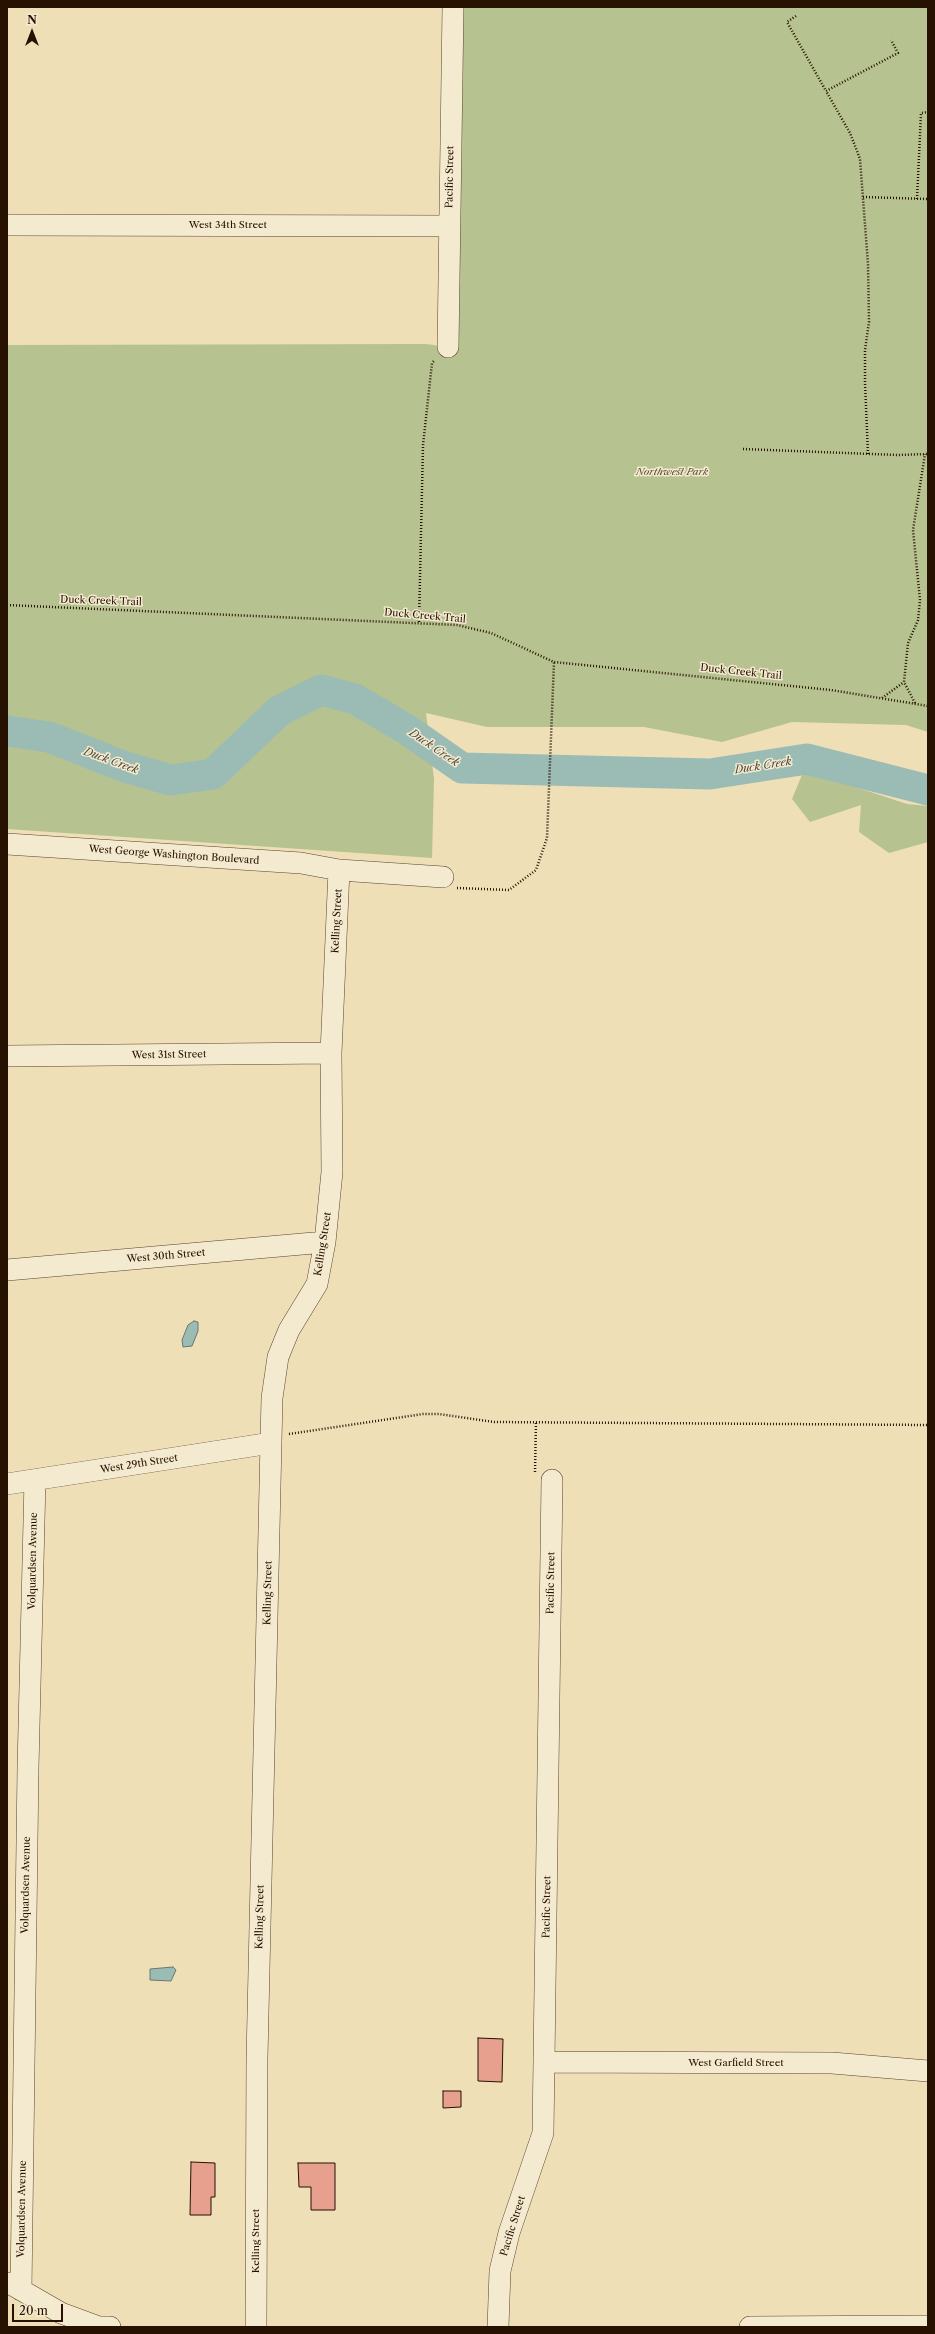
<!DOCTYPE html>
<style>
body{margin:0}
#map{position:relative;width:935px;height:2334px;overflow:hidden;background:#eedfb7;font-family:"Libre Caslon Text",serif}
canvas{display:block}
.frame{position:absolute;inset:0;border:8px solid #271100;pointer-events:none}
.north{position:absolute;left:12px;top:12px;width:40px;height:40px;-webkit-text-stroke:3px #f4ead0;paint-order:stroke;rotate:0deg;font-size:11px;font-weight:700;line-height:16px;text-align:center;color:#271100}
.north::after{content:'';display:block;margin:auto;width:14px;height:18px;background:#271100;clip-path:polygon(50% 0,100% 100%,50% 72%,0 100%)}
.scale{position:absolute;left:12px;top:2304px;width:51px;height:18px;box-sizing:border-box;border:2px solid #271100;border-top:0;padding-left:5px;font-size:12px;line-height:14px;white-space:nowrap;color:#271100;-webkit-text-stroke:3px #f4ead0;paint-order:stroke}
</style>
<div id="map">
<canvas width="935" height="2334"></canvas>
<div class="frame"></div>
<div class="north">N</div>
<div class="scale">20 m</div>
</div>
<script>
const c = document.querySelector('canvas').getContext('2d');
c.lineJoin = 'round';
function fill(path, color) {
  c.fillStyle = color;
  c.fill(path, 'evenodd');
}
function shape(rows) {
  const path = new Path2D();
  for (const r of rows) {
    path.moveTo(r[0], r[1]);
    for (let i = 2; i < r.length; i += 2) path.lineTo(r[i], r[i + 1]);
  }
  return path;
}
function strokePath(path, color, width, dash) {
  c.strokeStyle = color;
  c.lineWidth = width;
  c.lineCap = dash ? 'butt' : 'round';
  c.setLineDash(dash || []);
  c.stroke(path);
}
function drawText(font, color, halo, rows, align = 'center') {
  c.font = font + ' "Libre Caslon Text",serif';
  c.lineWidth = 3;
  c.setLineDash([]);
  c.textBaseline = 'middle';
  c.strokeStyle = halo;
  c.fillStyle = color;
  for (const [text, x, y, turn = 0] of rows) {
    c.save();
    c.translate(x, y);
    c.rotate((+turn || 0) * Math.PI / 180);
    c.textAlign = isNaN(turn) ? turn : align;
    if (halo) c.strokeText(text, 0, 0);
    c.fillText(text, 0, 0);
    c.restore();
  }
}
const green = shape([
 [453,7,928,7,928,732,906,725,792,722,722,742,644,727,487,727,426,713,434,779,432,858,7,829,7,345,426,344,448,347],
 [804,770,907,804,928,806,928,842,889,853,859,832,861,805,810,822,792,799]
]);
const water = shape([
 [194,1321,198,1322,198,1331,192,1346,183,1347,182,1340,188,1325,194,1321],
 [173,1967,176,1970,171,1981,150,1980,150,1969,173,1967]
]);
const river = shape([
 [7,731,49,737,125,767,171,780,213,774,279,711,321,690,355,699,406,729,462,768,710,774,807,759,928,790]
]);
const building = shape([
 [478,2038,503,2039,502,2082,478,2081,478,2038],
 [443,2091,461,2091,461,2107,443,2108,443,2091],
 [191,2162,215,2163,215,2197,211,2197,211,2215,190,2215,191,2162],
 [298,2163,335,2163,335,2210,311,2210,311,2187,299,2187,298,2163]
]);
const path = shape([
 [796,16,787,22,826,91],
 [863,197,928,199],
 [917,199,921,113,928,112],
 [743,449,898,455,928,454],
 [868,454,865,383,865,350,869,322,868,264,860,159,850,133,826,91,898,53,891,40],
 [7,605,457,625,491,633,554,662,831,690,928,706],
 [419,622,423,445,432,363,435,360],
 [882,698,904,682],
 [915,703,904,682,908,643,918,620,920,600,913,530,925,454],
 [457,888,509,890,536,870,547,838,554,662],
 [289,1434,423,1414,439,1414,494,1422,928,1425],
 [535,1472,536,1421]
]);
const minor = shape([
 [7,225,449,226],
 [448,347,453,7],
 [7,844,301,863,339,870,443,877],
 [7,1056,331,1053],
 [7,1270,325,1242],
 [7,1484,271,1443],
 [544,2062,832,2063,928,2071],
 [9,2283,61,2313,99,2327,110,2327],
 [21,2290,28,1768,35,1480],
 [256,2327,257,2058,272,1398,278,1357,289,1330,317,1284,325,1242,332,1172,331,1053,339,870],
 [498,2327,500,2271,509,2233,543,2133,552,1480],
 [750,2327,928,2326]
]);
const streetNames = [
 ["Pacific Street",450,177,-89],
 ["West 34th Street",228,225],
 ["Duck Creek Trail",101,601,2],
 ["Duck Creek Trail",425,616,5],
 ["Duck Creek Trail",741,672,6],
 ["West George Washington Boulevard",174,855,4],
 ["Kelling Street",337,921,-87],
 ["West 31st Street",169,1055,-1],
 ["Kelling Street",323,1244,-81],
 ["West 30th Street",166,1256,-5],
 ["West 29th Street",139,1464,-9],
 ["Volquardsen Avenue",33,1561,-89],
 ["Pacific Street",551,1583,-89],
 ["Kelling Street",268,1593,-89],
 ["Volquardsen Avenue",26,1885,-89],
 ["Pacific Street",547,1907,-89],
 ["Kelling Street",260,1917,-89],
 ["West Garfield Street",736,2063],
 ["Volquardsen Avenue",22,2209,-89],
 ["Pacific Street",513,2226,-73],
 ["Kelling Street",256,2241,-90]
];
const parkNames = [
 ["Northwest Park",672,472]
];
const waterNames = [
 ["Duck Creek",434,748,34],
 ["Duck Creek",111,761,20],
 ["Duck Creek",763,766,-9]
];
fill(green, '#b6c290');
fill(water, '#9bbbb5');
strokePath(water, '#6d776d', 1);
strokePath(river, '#9bbbb5', 31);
fill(building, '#e6a08d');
strokePath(building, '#271100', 1);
strokePath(minor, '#59442e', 22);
strokePath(path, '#271100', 2.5, [1, 2]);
strokePath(minor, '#f4ead0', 21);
drawText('10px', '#271100', '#f4ead0', streetNames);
drawText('italic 10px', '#594f32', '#f4ead0', parkNames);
drawText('italic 11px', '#504c3f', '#f4ead0', waterNames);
</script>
